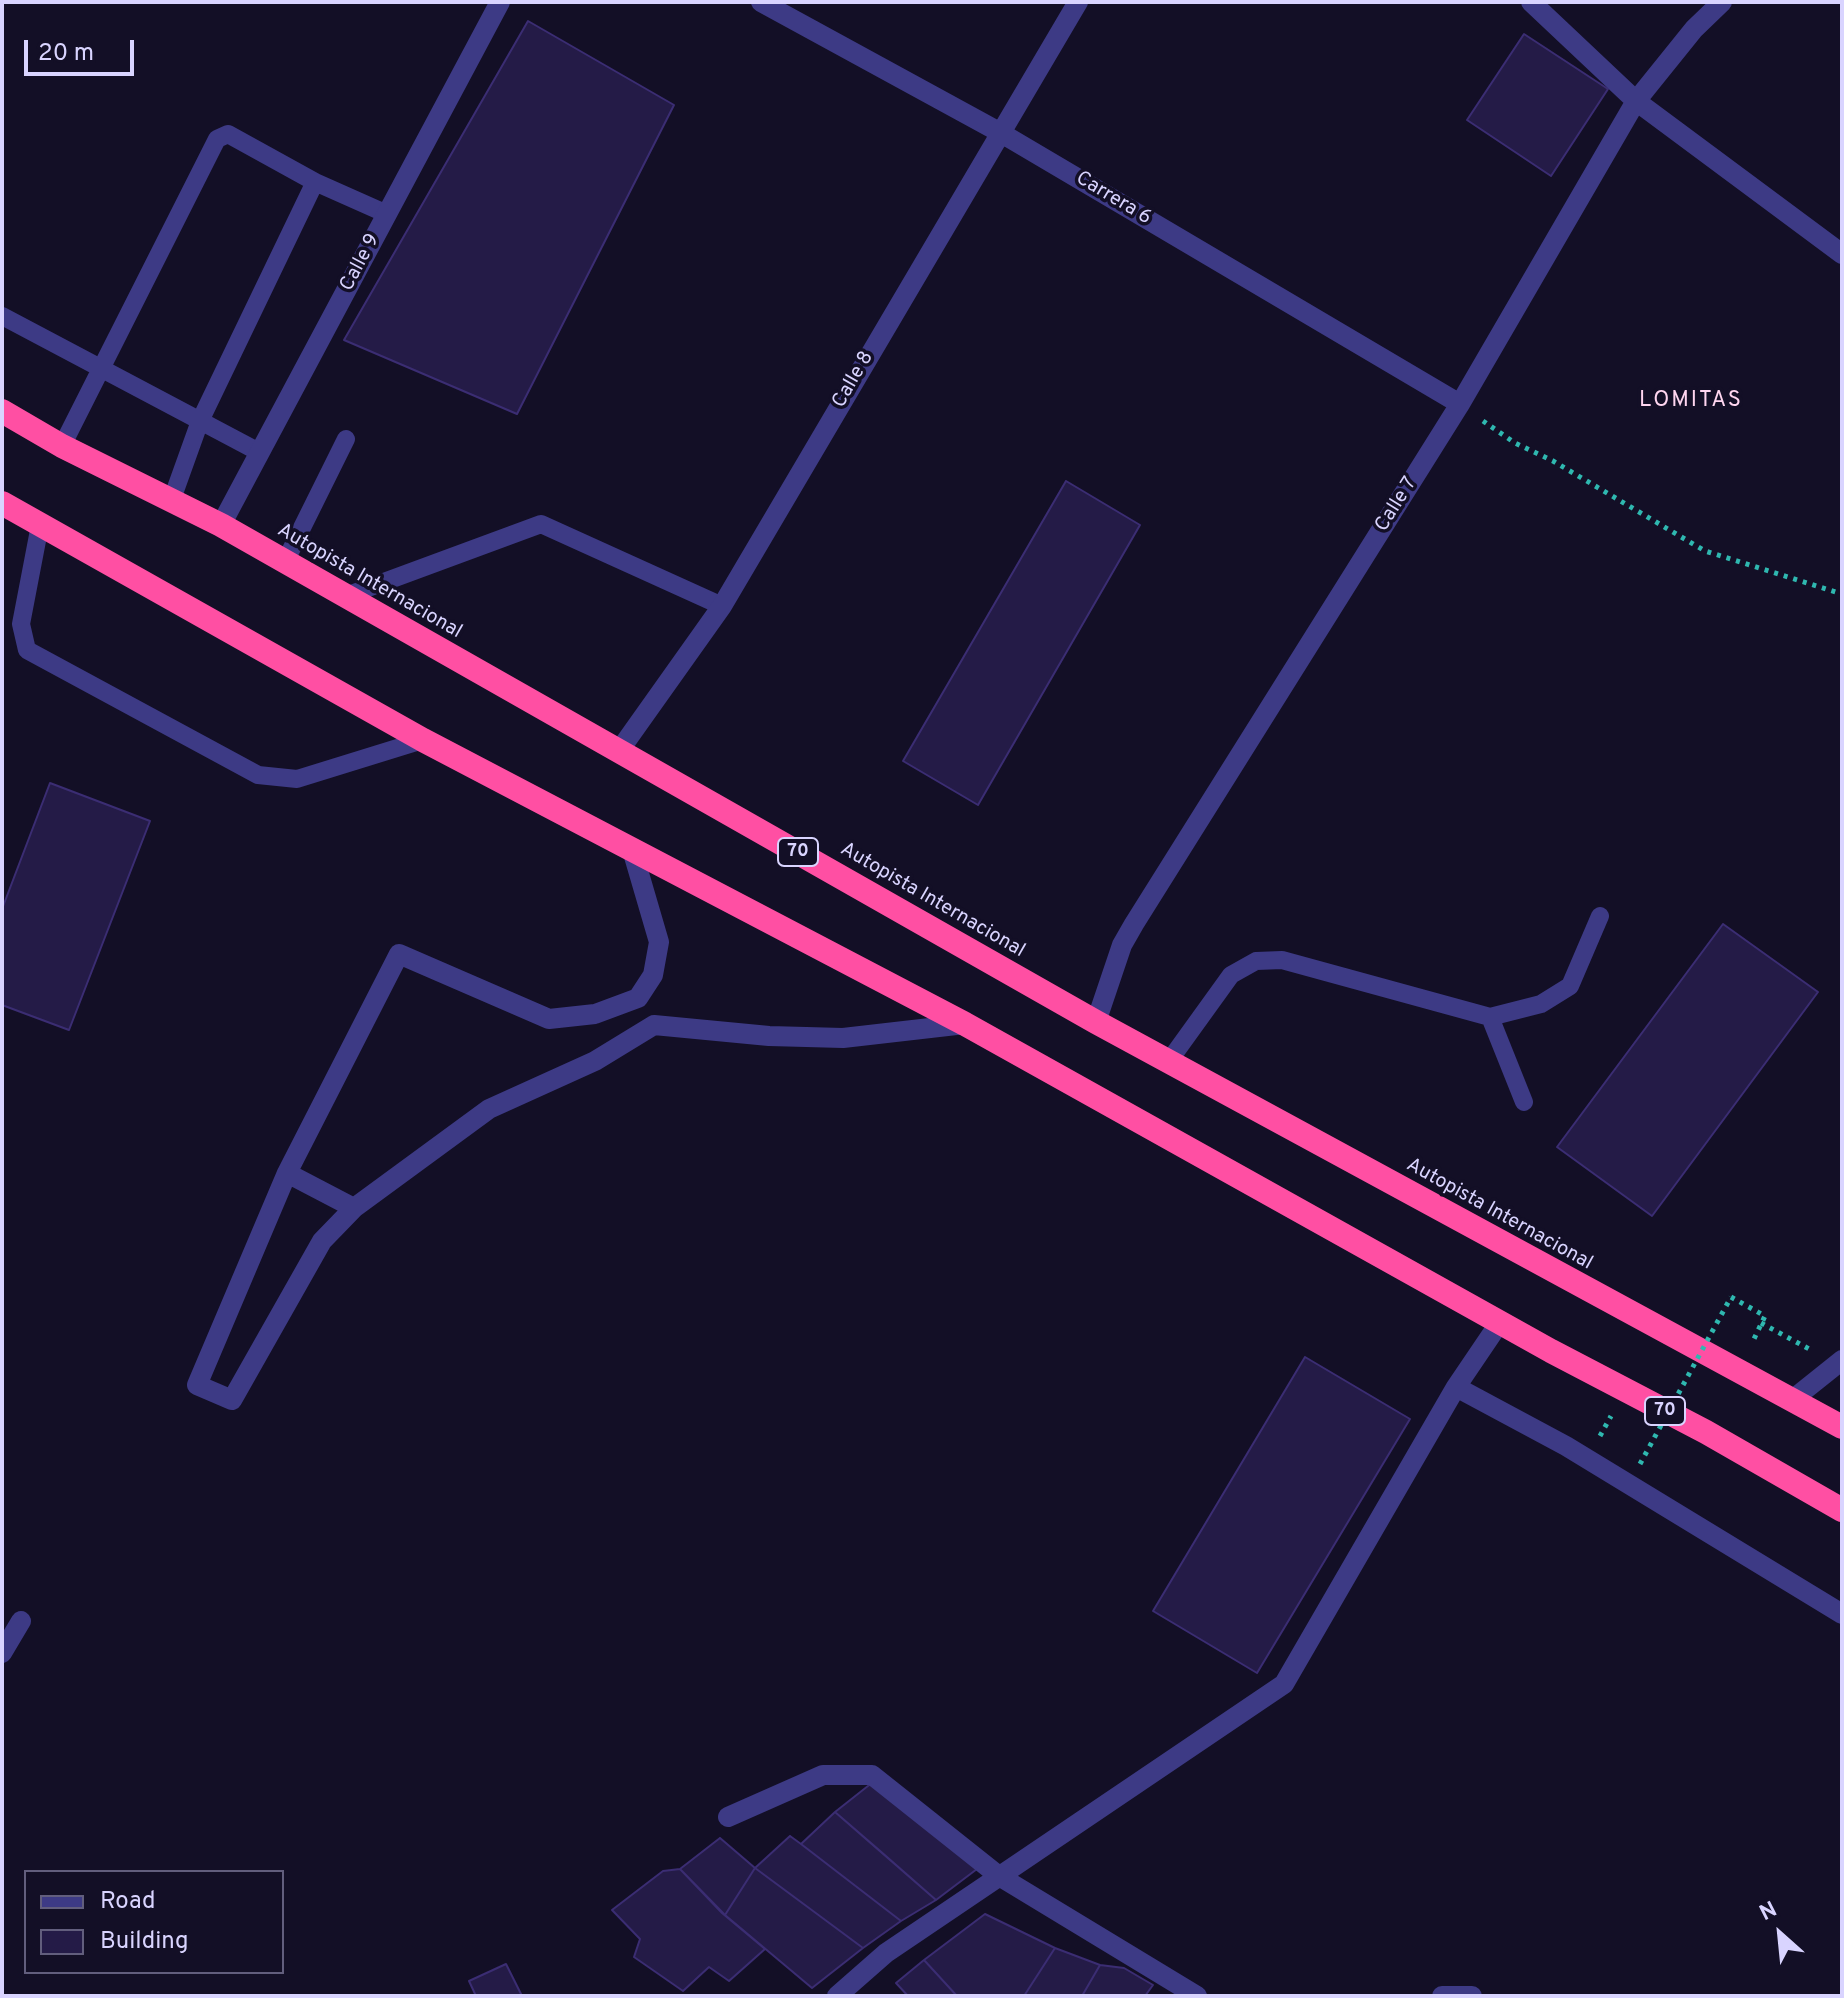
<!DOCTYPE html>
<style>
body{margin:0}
#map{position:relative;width:1844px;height:1998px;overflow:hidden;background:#130f26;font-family:Overpass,sans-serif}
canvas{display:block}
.frame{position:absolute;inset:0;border:4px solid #d9d4ff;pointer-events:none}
.legend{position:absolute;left:24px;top:1870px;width:260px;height:104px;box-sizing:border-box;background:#130f26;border:2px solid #625e7d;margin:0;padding:10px 14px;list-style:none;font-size:24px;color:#d9d4ff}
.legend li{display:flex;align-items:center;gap:16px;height:40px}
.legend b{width:40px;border:2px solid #625e7d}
.north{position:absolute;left:1740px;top:1894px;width:80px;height:80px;-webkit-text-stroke:6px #130f26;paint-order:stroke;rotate:333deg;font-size:22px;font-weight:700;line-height:32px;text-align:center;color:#d9d4ff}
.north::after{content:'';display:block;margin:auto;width:28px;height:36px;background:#d9d4ff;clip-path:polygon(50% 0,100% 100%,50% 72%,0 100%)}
.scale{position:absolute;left:24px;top:40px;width:110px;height:36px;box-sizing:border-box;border:4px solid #d9d4ff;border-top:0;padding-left:10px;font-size:24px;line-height:28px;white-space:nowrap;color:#d9d4ff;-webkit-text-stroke:6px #130f26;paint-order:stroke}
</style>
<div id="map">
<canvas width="1844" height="1998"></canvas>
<div class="frame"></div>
<ul class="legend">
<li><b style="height:10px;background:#3d3a85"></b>Road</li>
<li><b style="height:22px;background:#241b47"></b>Building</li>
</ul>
<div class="north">N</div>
<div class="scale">20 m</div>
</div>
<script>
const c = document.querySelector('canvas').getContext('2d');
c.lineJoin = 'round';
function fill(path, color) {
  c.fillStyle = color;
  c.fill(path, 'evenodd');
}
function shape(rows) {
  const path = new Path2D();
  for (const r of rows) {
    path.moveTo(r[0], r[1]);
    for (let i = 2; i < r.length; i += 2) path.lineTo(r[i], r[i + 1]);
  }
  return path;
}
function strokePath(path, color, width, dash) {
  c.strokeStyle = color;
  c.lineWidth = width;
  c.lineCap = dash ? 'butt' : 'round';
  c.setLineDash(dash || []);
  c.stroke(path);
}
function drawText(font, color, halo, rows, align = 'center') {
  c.font = font + ' Overpass,sans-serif';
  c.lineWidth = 7;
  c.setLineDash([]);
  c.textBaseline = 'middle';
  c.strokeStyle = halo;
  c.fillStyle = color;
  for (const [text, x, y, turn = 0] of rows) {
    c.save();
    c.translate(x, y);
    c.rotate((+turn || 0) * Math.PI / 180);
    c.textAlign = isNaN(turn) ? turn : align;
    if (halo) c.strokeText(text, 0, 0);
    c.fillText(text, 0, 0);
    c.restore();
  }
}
const building = shape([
 [528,21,674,105,517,414,344,340,528,21],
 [1524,34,1608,89,1551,176,1467,120,1524,34],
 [1066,481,1140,525,978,805,903,761,1066,481],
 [50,783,150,821,69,1030,2,1005,2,909,50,783],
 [1723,924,1818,992,1652,1216,1557,1147,1723,924],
 [1305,1357,1410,1419,1257,1673,1153,1611,1305,1357],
 [873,1782,977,1869,936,1900,835,1812,873,1782],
 [835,1812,879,1850,936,1900,901,1921,801,1844,835,1812],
 [790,1836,801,1844,901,1921,863,1948,755,1868,790,1836],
 [720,1838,755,1868,725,1915,680,1869,720,1838],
 [755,1868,863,1948,812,1988,725,1915,755,1868],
 [680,1869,722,1913,765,1949,729,1981,709,1967,683,1991,634,1957,640,1939,612,1910,663,1871,680,1869],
 [985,1914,1055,1948,1024,1996,957,1996,924,1960,985,1914],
 [1055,1948,1100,1965,1082,1996,1024,1996,1055,1948],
 [924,1960,957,1996,908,1996,896,1983,924,1960],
 [506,1964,522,1996,476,1996,469,1981,506,1964],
 [1100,1965,1124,1968,1153,1985,1145,1996,1082,1996,1100,1965]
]);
const path = shape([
 [1483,421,1515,443,1553,461,1705,551,1842,594],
 [1731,1297,1765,1316,1752,1343],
 [1761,1323,1811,1350],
 [1600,1436,1611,1416]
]);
const lane = shape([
 [2,316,259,452],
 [62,446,217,139,228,134,315,182],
 [172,499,200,421,315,182,387,214],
 [40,525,21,624,27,650,258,775,297,779,423,740],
 [285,562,346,439],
 [346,596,541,524,722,606],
 [1490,1017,1524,1102],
 [1169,1061,1231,975,1256,961,1282,960,1490,1017,1541,1004,1570,986,1600,916]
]);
const street = shape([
 [761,2,1001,133,1460,404],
 [1531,2,1636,101,1842,254],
 [221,525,500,2],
 [619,751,722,606,1078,2],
 [633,853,659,942,653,975,638,998,595,1014,549,1019,399,954,287,1173,197,1385,232,1400,322,1241,354,1208,489,1109,595,1061,654,1025,769,1036,843,1038,965,1024],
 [1096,1022,1122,945,1134,924,1460,404,1636,101,1694,29,1722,2],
 [287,1173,354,1208],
 [1456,1387,1566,1446,1842,1614],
 [1792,1400,1842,1360],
 [2,1653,21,1621],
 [728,1817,823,1775,872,1775,999,1876,1197,1996],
 [837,1996,886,1953,1284,1684,1456,1387,1500,1322],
 [1442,1996,1472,1996]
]);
const highway = shape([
 [2,411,62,446,221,525,1096,1022,1842,1427],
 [2,503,423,740,965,1024,1551,1351,1706,1432,1842,1510]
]);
const pathBridge = shape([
 [1640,1464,1731,1297]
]);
const shields = [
 [798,852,40],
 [1665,1411,40]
];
const shieldNames = [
 ["70",798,852],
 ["70",1665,1411]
];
const streetNames = [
 ["Carrera 6",1113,199,31],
 ["Calle 9",361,263,-62],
 ["Calle 8",854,380,-60],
 ["Calle 7",1397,505,-58],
 ["Autopista Internacional",369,582,30],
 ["Autopista Internacional",932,901,30],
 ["Autopista Internacional",1499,1215,29]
];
const neighbourhoodNames = [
 ["LOMITAS",1691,402]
];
fill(building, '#241b47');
strokePath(building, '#3b2d73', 2);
strokePath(path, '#2fb8b0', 5, [4, 6]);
strokePath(lane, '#3d3a85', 18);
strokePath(street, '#3d3a85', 20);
strokePath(highway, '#ff4fa3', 24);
strokePath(pathBridge, '#2fb8b0', 5, [4, 6]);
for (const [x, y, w] of shields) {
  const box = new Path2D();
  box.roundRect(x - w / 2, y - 14, w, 28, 6);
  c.fillStyle = '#130f26';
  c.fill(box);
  strokePath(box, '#d9d4ff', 2);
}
drawText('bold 18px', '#d9d4ff', null, shieldNames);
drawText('20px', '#d9d4ff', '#130f26', streetNames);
c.letterSpacing = '2px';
drawText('22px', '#ffd6f0', '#130f26', neighbourhoodNames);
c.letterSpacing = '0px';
</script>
